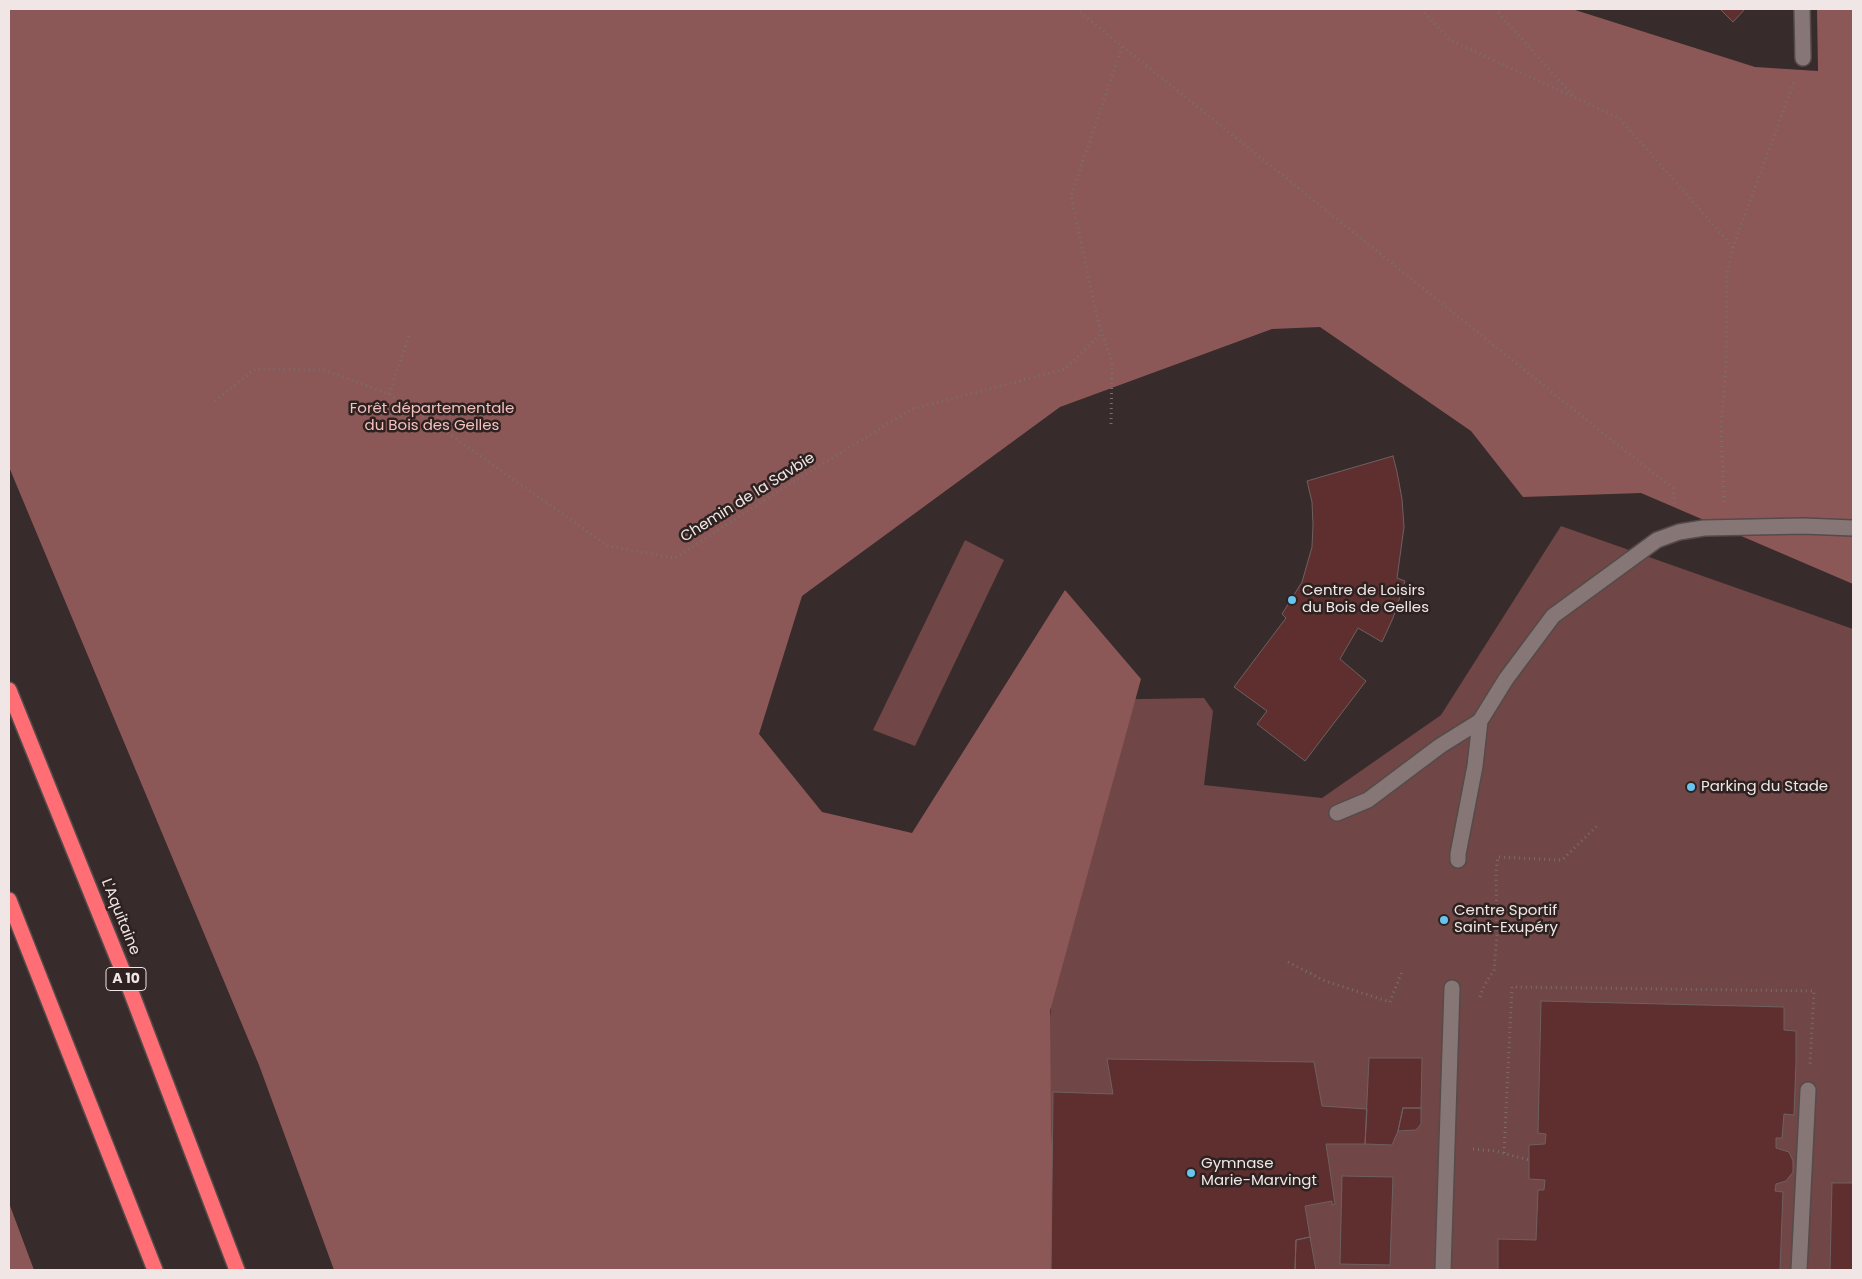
<!DOCTYPE html>
<meta charset="utf-8">
<style>
body{margin:0}
#map{position:relative;width:1862px;height:1279px;overflow:hidden;background:#382b2b;font-family:Poppins,sans-serif}
canvas{display:block}
.frame{position:absolute;inset:0;border:10px solid #efe6e5;pointer-events:none}
</style>
<div id="map">
<canvas width="1862" height="1279"></canvas>
<div class="frame"></div>
</div>
<script>
const c = document.querySelector('canvas').getContext('2d');
c.lineJoin = 'round';
function fill(path, color) {
  c.fillStyle = color;
  c.fill(path, 'evenodd');
}
function shape(rows) {
  const path = new Path2D();
  for (const r of rows) {
    path.moveTo(r[0], r[1]);
    for (let i = 2; i < r.length; i += 2) path.lineTo(r[i], r[i + 1]);
  }
  return path;
}
function strokePath(path, color, width, dash) {
  c.strokeStyle = color;
  c.lineWidth = width;
  c.lineCap = dash ? 'butt' : 'round';
  c.setLineDash(dash || []);
  c.stroke(path);
}
function drawText(font, color, halo, rows, align = 'center') {
  c.font = font + ' Poppins,sans-serif';
  c.lineWidth = 5;
  c.setLineDash([]);
  c.textBaseline = 'middle';
  c.strokeStyle = halo;
  c.fillStyle = color;
  for (const [text, x, y, turn = 0] of rows) {
    c.save();
    c.translate(x, y);
    c.rotate((+turn || 0) * Math.PI / 180);
    c.textAlign = isNaN(turn) ? turn : align;
    if (halo) c.strokeText(text, 0, 0);
    c.fillText(text, 0, 0);
    c.restore();
  }
}
const green = shape([
 [1561,526,1853,629,1853,1270,1027,1270,1079,700,1204,698,1213,711,1204,785,1322,798,1441,715],
 [965,540,1004,560,915,746,873,730]
]);
const forest = shape([
 [9,9,1572,9,1755,67,1818,71,1817,9,1853,9,1853,584,1641,493,1523,497,1471,431,1320,327,1272,329,1060,407,802,596,759,734,822,812,912,833,1065,590,1141,679,1050,1011,1051,1131,1060,1270,334,1270,259,1065,9,467],
 [9,1203,34,1270,9,1270]
]);
const building = shape([
 [1720,9,1745,9,1733,22,1720,9],
 [1393,456,1397,472,1402,499,1404,527,1397,578,1405,581,1393,618,1382,642,1358,628,1340,659,1366,681,1305,761,1257,724,1267,711,1234,687,1286,618,1282,614,1302,582,1312,547,1313,525,1312,502,1307,481,1393,456],
 [1541,1001,1784,1007,1784,1030,1796,1031,1796,1062,1794,1115,1784,1114,1782,1138,1776,1138,1776,1148,1789,1152,1793,1161,1793,1172,1786,1181,1776,1184,1775,1191,1783,1192,1780,1270,1498,1270,1498,1239,1536,1240,1538,1190,1544,1190,1545,1180,1529,1179,1529,1145,1545,1144,1546,1134,1538,1133,1541,1001],
 [1369,1058,1422,1058,1421,1108,1403,1108,1398,1131,1392,1145,1365,1144,1369,1058],
 [1107,1059,1314,1062,1322,1106,1367,1109,1365,1144,1326,1144,1335,1204,1332,1205,1332,1201,1305,1206,1310,1237,1296,1240,1295,1270,1051,1270,1053,1092,1113,1094,1107,1059],
 [1403,1108,1421,1108,1421,1124,1416,1130,1398,1131,1403,1108],
 [1342,1176,1393,1177,1390,1265,1340,1264,1342,1176],
 [1832,1183,1853,1183,1853,1270,1830,1270,1832,1183],
 [1310,1237,1316,1270,1295,1270,1296,1240,1310,1237]
]);
const path = shape([
 [1076,9,1614,442,1673,488,1675,507],
 [1421,9,1450,40,1619,118,1733,247],
 [1495,9,1573,96],
 [389,394,409,336],
 [215,401,255,369,324,370,389,394,459,441,608,546,675,558,777,492,912,409,1065,369,1102,333],
 [1111,424,1112,362,1097,317,1071,196,1122,47],
 [1724,502,1721,427,1726,366,1727,274,1733,247,1794,82],
 [1288,962,1325,981,1390,1002,1402,971],
 [1480,997,1484,986,1494,970,1497,936,1496,871,1498,857,1562,860,1597,826],
 [1473,1149,1495,1151,1529,1160],
 [1504,1153,1512,987,1814,991,1810,1064]
]);
const minor = shape([
 [1802,9,1803,58],
 [1337,813,1368,800,1440,746,1480,721],
 [1458,860,1458,854,1475,766,1480,721,1506,679,1553,616,1657,540,1679,532,1704,528,1803,526,1853,528],
 [1443,1270,1452,988],
 [1799,1270,1808,1090]
]);
const highway = shape([
 [9,690,130,989,237,1270],
 [9,900,155,1270]
]);
const markers = [
 [1292,600,5,"#67c4ef"],
 [1691,787,5,"#67c4ef"],
 [1444,920,5,"#67c4ef"],
 [1191,1173,5,"#67c4ef"]
];
const shields = [
 [126,979,40]
];
const shieldNames = [
 ["A 10",126,979]
];
const parkNames = [
 ["Forêt départementale",432,409],
 ["du Bois des Gelles",432,426]
];
const streetNames = [
 ["Chemin de la Savbie",748,498,-32],
 ["L'Aquitaine",120,917,68]
];
const poiNames = [
 ["Centre de Loisirs",1302,591],
 ["du Bois de Gelles",1302,608],
 ["Parking du Stade",1701,787],
 ["Centre Sportif",1454,911],
 ["Saint-Exupéry",1454,928],
 ["Gymnase",1201,1164],
 ["Marie-Marvingt",1201,1181]
];
fill(green, '#704646');
fill(forest, '#8c5857');
fill(building, '#5f2f2f');
strokePath(building, '#6f6060', 1);
strokePath(minor, '#554b4a', 18);
strokePath(highway, '#554b4a', 18);
strokePath(path, '#7a6e6e', 3, [1, 4]);
strokePath(minor, '#867776', 15);
strokePath(highway, '#fe6e74', 15);
for (const [x, y, r, color] of markers) {
  const dot = new Path2D();
  dot.arc(x, y, r, 0, 2 * Math.PI);
  c.fillStyle = color;
  c.fill(dot);
  strokePath(dot, '#2e2221', 2);
}
for (const [x, y, w] of shields) {
  const box = new Path2D();
  box.roundRect(x - w / 2, y - 11.5, w, 23, 4);
  c.fillStyle = '#2e2221';
  c.fill(box);
  strokePath(box, '#efe6e5', 1);
}
drawText('bold 14px', '#efe6e5', null, shieldNames);
drawText('15px', '#f5c1bf', '#2e2221', parkNames);
drawText('15px', '#efe6e5', '#2e2221', streetNames);
drawText('15px', '#efe6e5', '#2e2221', poiNames, 'left');
</script>
